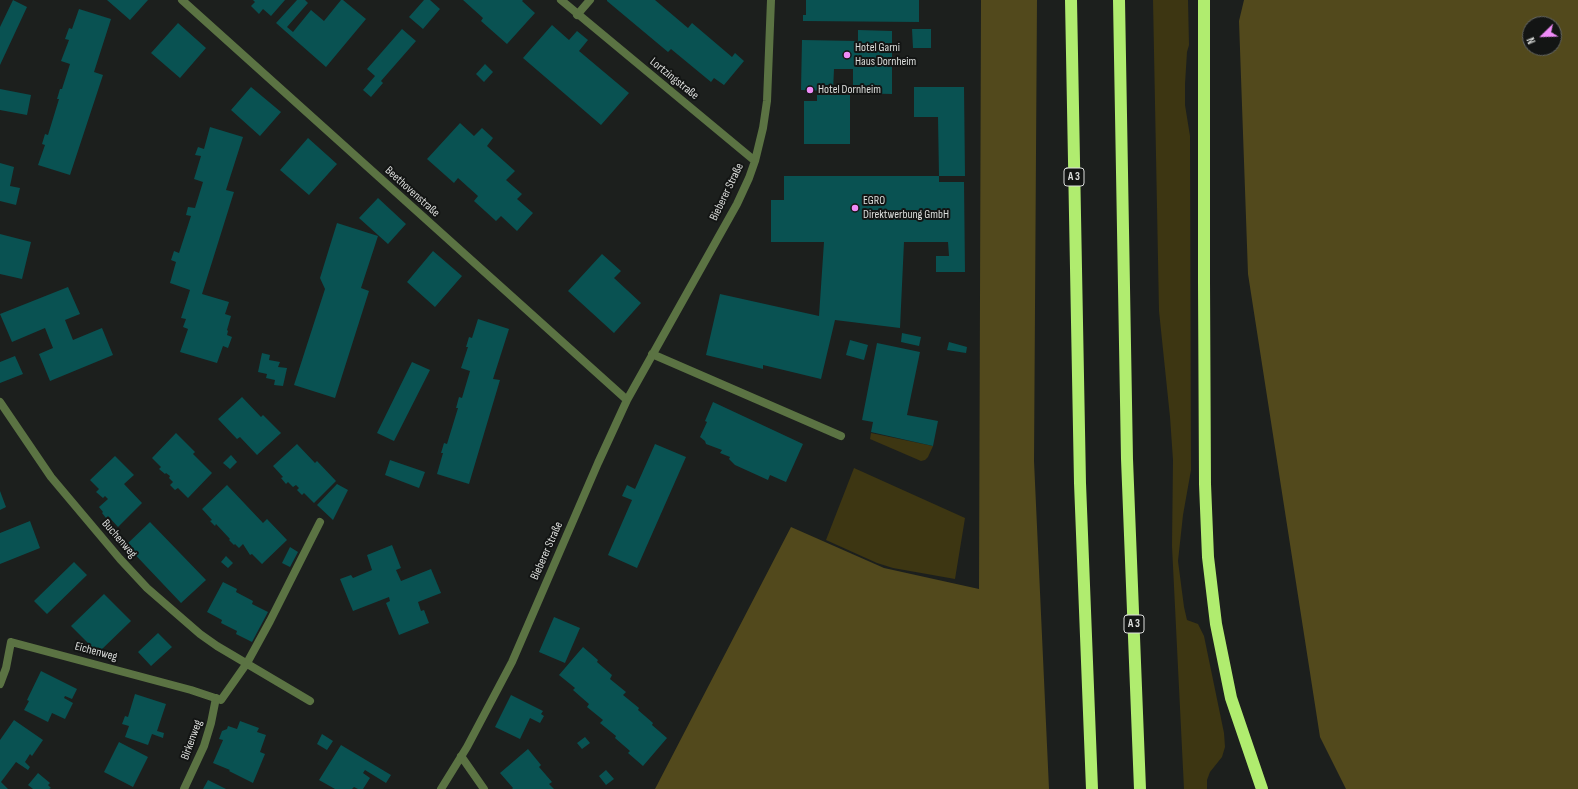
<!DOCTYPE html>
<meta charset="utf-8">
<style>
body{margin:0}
#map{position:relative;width:1578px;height:789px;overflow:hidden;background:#1c1f1d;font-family:"Sofia Sans Condensed",sans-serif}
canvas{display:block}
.north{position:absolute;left:1522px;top:16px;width:40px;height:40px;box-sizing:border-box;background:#131514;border:1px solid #636564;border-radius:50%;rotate:247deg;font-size:11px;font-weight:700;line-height:16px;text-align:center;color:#dcdedc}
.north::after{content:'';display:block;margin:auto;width:14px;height:18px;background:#ef8bf7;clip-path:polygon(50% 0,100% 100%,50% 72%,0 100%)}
</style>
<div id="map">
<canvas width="1578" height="789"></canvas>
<div class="north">N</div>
</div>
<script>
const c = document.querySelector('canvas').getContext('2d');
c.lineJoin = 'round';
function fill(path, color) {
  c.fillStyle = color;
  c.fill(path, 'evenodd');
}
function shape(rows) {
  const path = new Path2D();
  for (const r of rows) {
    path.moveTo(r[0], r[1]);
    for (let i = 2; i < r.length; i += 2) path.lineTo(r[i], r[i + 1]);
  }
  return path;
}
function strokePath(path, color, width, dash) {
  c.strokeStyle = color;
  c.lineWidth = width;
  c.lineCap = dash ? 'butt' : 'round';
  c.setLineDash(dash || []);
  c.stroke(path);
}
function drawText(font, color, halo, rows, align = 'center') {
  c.font = font + ' "Sofia Sans Condensed",sans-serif';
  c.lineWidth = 4;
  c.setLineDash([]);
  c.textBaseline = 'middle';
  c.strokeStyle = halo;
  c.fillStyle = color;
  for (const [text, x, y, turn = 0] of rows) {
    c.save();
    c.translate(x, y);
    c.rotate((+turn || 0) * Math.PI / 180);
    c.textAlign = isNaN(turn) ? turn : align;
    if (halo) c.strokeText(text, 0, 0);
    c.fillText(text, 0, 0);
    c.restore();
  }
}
const green = shape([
 [1153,0,1188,0,1189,45,1187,52,1185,84,1185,105,1190,136,1191,470,1183,515,1178,561,1184,607,1187,620,1198,624,1204,636,1224,733,1225,747,1222,757,1210,772,1207,780,1207,789,1184,789,1172,546,1173,460,1170,417,1159,311],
 [871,433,933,446,928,457,925,460,921,461,870,439],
 [854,468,965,518,955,579,893,568,877,563,826,540]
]);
const forest = shape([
 [981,0,1037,0,1034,461,1049,789,655,789,791,527,884,568,979,589],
 [1244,0,1578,0,1578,789,1346,789,1320,737,1248,274,1239,21],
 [1530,24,1554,24,1554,48,1530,48]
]);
const building = shape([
 [13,0,27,7,0,65,0,27],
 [107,0,148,0,130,20],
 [253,0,285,0,271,16,263,9,259,14,251,6,255,2],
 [297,0,305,0,308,3,287,27,293,32,311,10,324,21,341,0,343,0,366,19,326,67,276,23],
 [424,0,430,0,440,9,423,29,409,17],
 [463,0,523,0,522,1,535,13,507,44,481,21,483,18],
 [607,0,655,0,688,28,692,23,732,57,735,53,744,61,724,85,714,78,711,82,671,49,668,52,607,1],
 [806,0,919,0,919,22,803,21,803,15,806,15],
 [79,9,111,19,94,72,103,75,70,175,38,165,45,145,42,144,45,134,48,135,59,99,57,99,60,89,62,89,70,64,61,61,69,40,65,39,69,28,72,29],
 [178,23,206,48,180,78,151,53],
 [552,25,569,40,577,31,588,40,579,51,629,93,601,125,523,58],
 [402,29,416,41,381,81,383,83,371,97,363,90,375,76,367,69],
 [912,29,931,29,931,48,913,48],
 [858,30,892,31,892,94,853,93,853,69,834,69,833,91,801,90,802,40,858,41],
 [485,64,493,72,484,82,476,74],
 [251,87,281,112,260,136,231,110],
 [914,87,964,87,965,176,939,176,938,117,914,117],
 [0,89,31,95,27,115,0,110],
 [817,95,850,95,850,144,804,144,804,101,817,101],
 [460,123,474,136,482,128,493,138,487,146,515,171,506,180,522,194,517,199,533,213,517,231,501,216,496,221,474,201,478,196,458,178,454,183,427,159],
 [210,127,243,137,226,190,234,192,202,294,229,302,225,314,231,316,227,330,228,331,227,335,232,337,228,348,223,346,217,363,180,352,188,329,183,327,186,319,181,318,190,290,170,283,176,262,171,260,174,251,179,253,191,216,186,215,188,207,195,208,203,182,194,179,201,156,195,155,198,147,204,149],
 [308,138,337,164,309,195,280,170],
 [0,163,14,167,10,186,20,188,16,205,0,201],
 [784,176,939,176,939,182,964,182,965,272,936,272,936,256,949,256,948,242,904,242,900,328,835,320,821,379,763,365,763,369,706,355,720,294,819,316,824,242,771,242,771,200,784,200],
 [378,198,406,224,388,244,359,218],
 [337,223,378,236,361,288,369,291,335,398,294,385,325,289,320,278],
 [0,234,31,242,22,279,0,274],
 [433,251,462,276,435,307,407,282],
 [602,254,621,271,614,278,641,303,614,333,568,291],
 [68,287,80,314,65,320,73,340,102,328,113,355,50,381,39,354,53,348,45,328,12,342,0,314],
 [478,319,509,329,493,379,500,380,469,484,437,474,443,453,441,453,444,443,447,444,458,408,456,408,459,397,462,398,470,371,461,368,468,347,466,347,469,337,472,338],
 [902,333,921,337,919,346,901,342],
 [850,340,868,345,864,360,846,355],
 [949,342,967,347,966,353,947,350],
 [877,343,920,352,907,415,938,421,933,446,871,432,873,422,862,420],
 [262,353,270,355,269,360,280,362,278,367,287,368,283,386,274,385,275,380,266,378,267,374,258,372],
 [15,356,23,374,0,383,0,362],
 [412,362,430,370,394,441,377,433],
 [242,397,261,417,263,415,281,433,257,455,240,437,237,439,218,419],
 [713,402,803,444,786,482,770,475,768,480,735,465,729,459,730,457,720,453,722,450,706,444,705,441,700,437,707,422,705,421],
 [176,433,195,452,193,454,212,473,188,498,178,488,175,490,170,485,173,482,169,478,170,476,166,473,165,474,159,469,161,467,152,458],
 [297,444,315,463,317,461,336,481,314,503,304,493,302,495,297,490,299,488,296,485,293,487,288,482,286,484,281,478,283,477,273,466],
 [655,444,686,457,637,568,608,555,632,500,622,496,627,485,635,489],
 [231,455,237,462,230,469,223,463],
 [115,456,134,475,124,484,142,503,118,527,108,516,106,518,102,513,103,512,99,507,108,499,105,496,103,498,96,492,99,489,90,480],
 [390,460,425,472,419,488,385,475],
 [337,484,348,490,333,520,317,505],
 [227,485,263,523,267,519,287,540,262,564,252,554,250,555,243,544,239,548,235,544,234,545,229,540,230,539,216,524,215,526,210,521,212,520,202,509],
 [0,491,6,507,0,510],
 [30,521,40,548,0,564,0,533],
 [150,522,206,580,181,603,126,545],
 [392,545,401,568,396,570,401,581,431,569,441,593,418,602,421,611,424,610,429,623,399,635,386,603,390,601,389,597,353,611,340,579,351,575,353,578,372,570,367,555],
 [290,547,298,552,290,567,282,563],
 [226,556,233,563,228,568,221,562],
 [74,562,87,575,47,614,34,601],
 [223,582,237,589,236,592,253,601,252,604,268,612,252,642,236,634,237,631,221,623,222,620,207,612],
 [104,594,131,621,98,653,71,626],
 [554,617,580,628,565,663,539,652],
 [158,633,172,647,151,666,138,652],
 [583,647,598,660,597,662,612,675,610,679,626,692,623,695,639,708,638,710,653,723,652,725,667,738,643,766,628,753,630,751,615,738,616,736,600,723,603,720,587,707,589,704,573,690,575,688,559,675],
 [41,671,77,689,72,699,65,696,64,698,73,703,65,719,52,713,48,722,24,710,29,701,27,700],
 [135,694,166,704,157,731,164,733,163,738,152,734,148,745,125,737,129,726,122,724,125,716,128,717],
 [511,695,543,711,541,714,544,716,540,723,530,718,520,739,495,727],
 [14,720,43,740,32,756,30,754,25,762,30,767,28,770,16,762,1,782,8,789,0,789,0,740],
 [240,721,259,728,257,732,266,735,260,752,265,754,253,783,229,771,230,770,213,763,223,740,219,739,222,731,227,729,228,726,237,729],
 [322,734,333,741,327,750,317,744],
 [585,737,590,743,582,749,577,743],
 [119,742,148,757,133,787,104,772],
 [341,745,391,775,386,783,365,770,363,773,370,778,363,789,358,789,354,787,352,789,335,789,319,780],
 [528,749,541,765,539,767,552,782,549,784,554,789,512,789,513,788,500,773],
 [606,770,614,779,606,785,599,776],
 [38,773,50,783,48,785,51,788,49,789,33,789,28,785],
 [208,780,226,789,203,789]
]);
const minor = shape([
 [182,0,627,400],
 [561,0,755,161],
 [577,15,590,0],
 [652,354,841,436],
 [0,402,51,477,120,559,147,588,200,634,217,646,310,701],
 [0,684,6,668,11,642,191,690,221,700,247,663,270,621,320,522],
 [461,756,484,789],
 [184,789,204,746,211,723,216,698],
 [441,789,467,747,512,662,598,463,627,400,737,204,749,178,755,161,763,128,767,101,771,0]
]);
const motorway = shape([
 [1071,0,1080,483,1092,789],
 [1119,0,1127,459,1140,789],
 [1204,0,1204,282,1205,484,1208,557,1216,624,1231,698,1262,789]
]);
const markers = [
 [847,55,4,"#ef8bf7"],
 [810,90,4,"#ef8bf7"],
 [855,208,4,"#ef8bf7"]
];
const shields = [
 [1074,177,20],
 [1134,624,20]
];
const shieldNames = [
 ["A 3",1074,177],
 ["A 3",1134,624]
];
const poiNames = [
 ["Hotel Garni",855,48],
 ["Haus Dornheim",855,62],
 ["Hotel Dornheim",818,90],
 ["EGRO",863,201],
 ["Direktwerbung GmbH",863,215]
];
const streetNames = [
 ["Lortzingstraße",674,79,39],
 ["Beethovenstraße",412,192,42],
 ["Bieberer Straße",727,192,-64],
 ["Buchenweg",119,539,49],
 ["Bieberer Straße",547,551,-66],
 ["Eichenweg",96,652,15],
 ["Birkenweg",192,740,-70]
];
fill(green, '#3d3612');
fill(forest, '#52491c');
fill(building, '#095252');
strokePath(minor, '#5b7343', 8);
strokePath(motorway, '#b0ec6f', 12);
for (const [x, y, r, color] of markers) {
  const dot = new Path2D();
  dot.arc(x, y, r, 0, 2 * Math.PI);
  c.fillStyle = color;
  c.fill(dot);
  strokePath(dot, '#131514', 1.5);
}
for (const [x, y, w] of shields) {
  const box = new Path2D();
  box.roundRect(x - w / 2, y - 9, w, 18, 3);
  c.fillStyle = '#131514';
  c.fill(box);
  strokePath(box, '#dcdedc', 1);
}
drawText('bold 11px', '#dcdedc', null, shieldNames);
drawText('12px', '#dcdedc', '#131514', poiNames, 'left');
drawText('12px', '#dcdedc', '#131514', streetNames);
</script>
